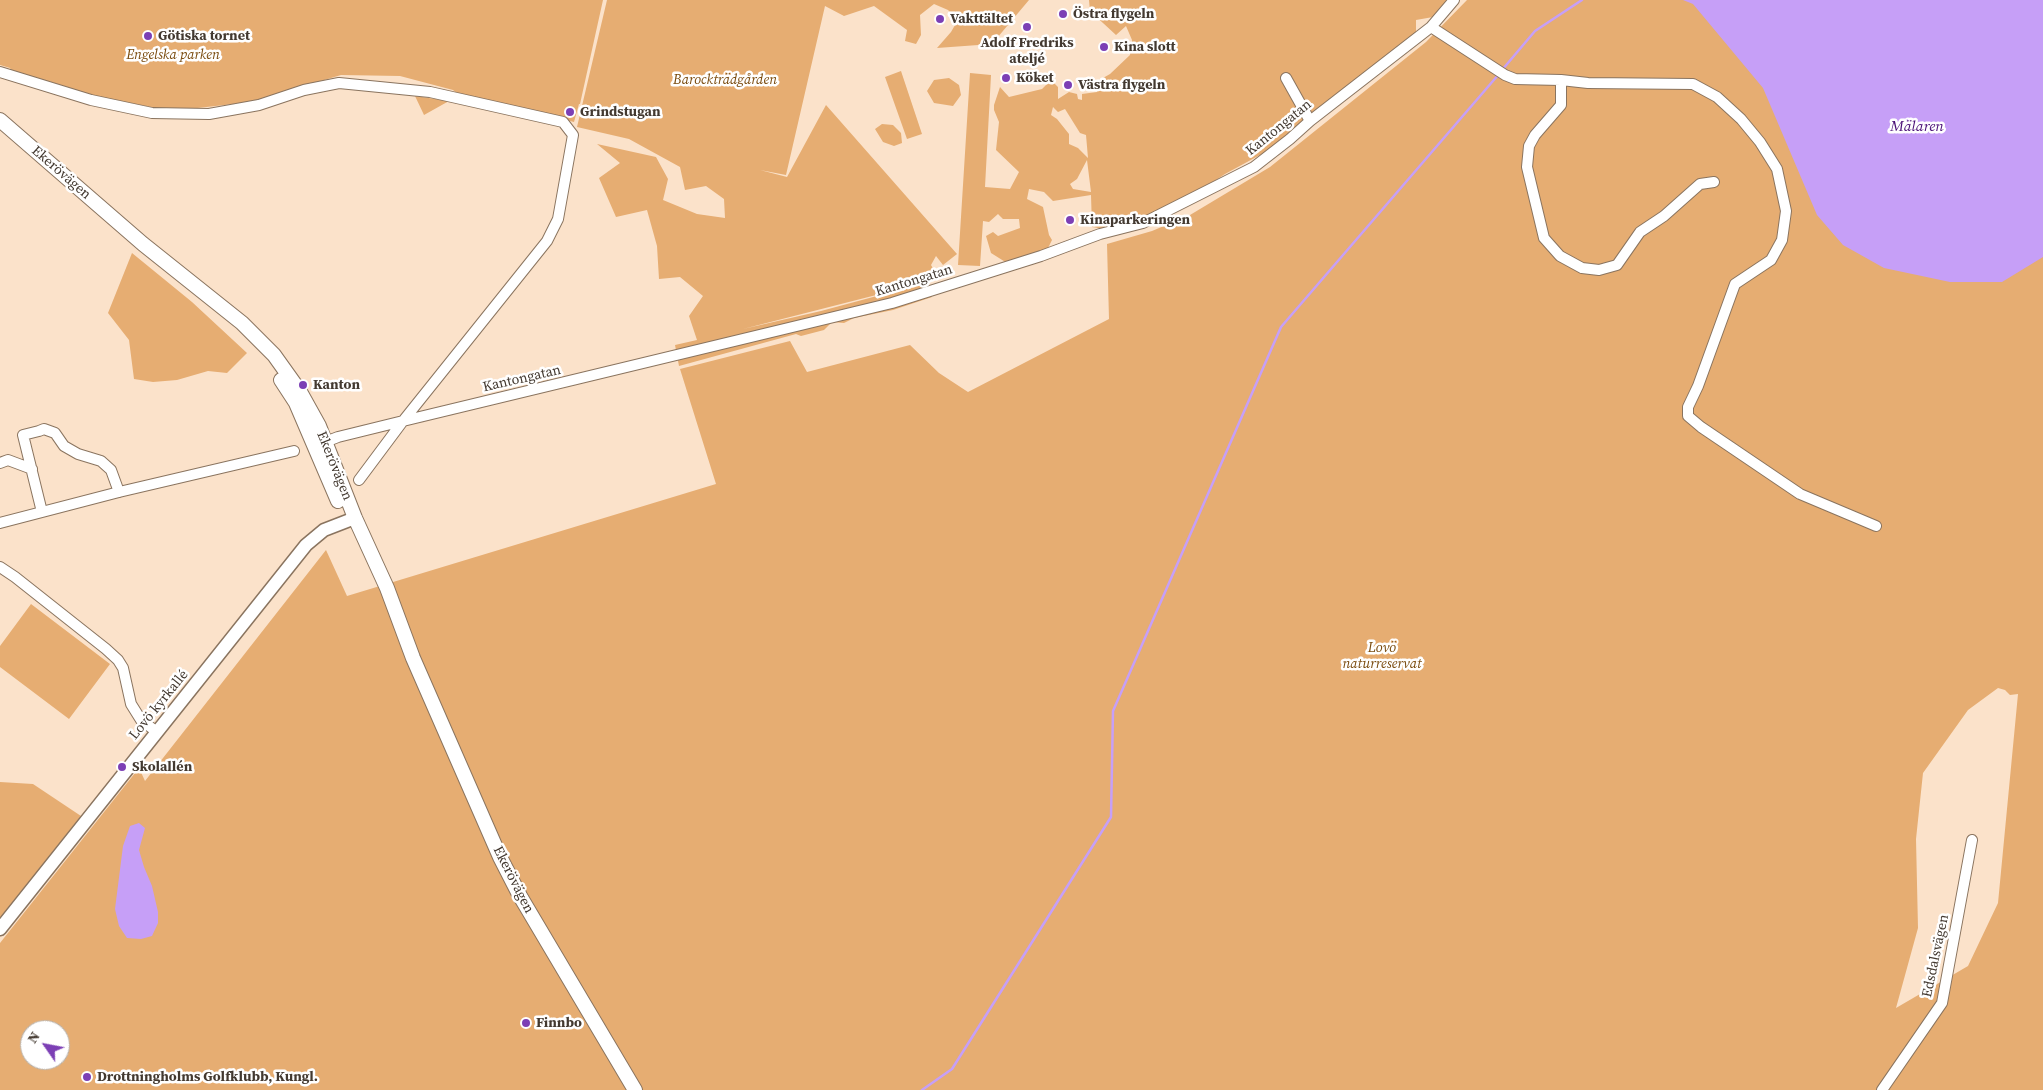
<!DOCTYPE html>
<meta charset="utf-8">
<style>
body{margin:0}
#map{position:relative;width:2043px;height:1090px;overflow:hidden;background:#fbe2ca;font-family:"Source Serif 4",serif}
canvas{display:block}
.north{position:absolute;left:20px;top:1020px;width:50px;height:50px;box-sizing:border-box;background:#fff;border:1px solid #b4b0ac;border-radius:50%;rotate:303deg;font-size:14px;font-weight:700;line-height:20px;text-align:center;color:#433930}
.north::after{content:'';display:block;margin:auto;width:18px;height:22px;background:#7c3fb5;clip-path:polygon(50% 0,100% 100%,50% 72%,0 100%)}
</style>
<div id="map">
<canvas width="2043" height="1090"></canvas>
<div class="north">N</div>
</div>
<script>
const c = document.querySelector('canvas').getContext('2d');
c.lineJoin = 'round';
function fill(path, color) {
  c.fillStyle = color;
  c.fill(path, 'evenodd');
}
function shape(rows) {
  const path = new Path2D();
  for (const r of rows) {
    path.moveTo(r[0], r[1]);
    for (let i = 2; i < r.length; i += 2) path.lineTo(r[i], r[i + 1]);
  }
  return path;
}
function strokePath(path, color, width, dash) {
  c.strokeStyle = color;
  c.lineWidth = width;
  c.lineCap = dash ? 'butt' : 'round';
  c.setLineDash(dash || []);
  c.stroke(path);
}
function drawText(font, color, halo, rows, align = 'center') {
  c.font = font + ' "Source Serif 4",serif';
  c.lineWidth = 5;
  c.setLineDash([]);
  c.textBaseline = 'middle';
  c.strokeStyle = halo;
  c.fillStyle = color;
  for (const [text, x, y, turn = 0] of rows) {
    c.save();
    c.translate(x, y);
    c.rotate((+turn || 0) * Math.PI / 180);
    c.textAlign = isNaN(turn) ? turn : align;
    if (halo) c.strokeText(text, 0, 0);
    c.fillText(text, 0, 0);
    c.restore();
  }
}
const green = shape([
 [0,0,603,0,580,104,579,104,574,122,458,94,453,90,400,76,341,75,251,102,171,111,95,96,48,81,42,83,14,76,10,68,0,65],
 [607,0,1029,0,992,44,937,48,951,32,958,20,948,10,934,4,920,15,921,35,916,44,905,41,907,30,874,6,844,16,825,6,786,175,760,170,787,177,826,105,957,254,943,265,936,256,931,265,935,272,927,283,932,297,893,310,854,318,844,323,832,322,824,330,801,336,796,334,679,366,675,345,697,340,689,316,703,296,680,277,659,279,657,246,647,210,616,217,599,178,620,163,597,144,656,157,668,179,663,200,697,214,725,218,724,199,706,186,685,190,680,167,629,139,577,127],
 [888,293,821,311,743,329,888,292],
 [1089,0,1451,0,1433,17,1416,20,1416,35,1271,149,1225,174,1186,200,1130,222,1116,231,1092,227,1091,195,1053,201,1044,192,1029,189,1027,199,1043,207,1049,235,1052,240,1047,250,1007,263,991,253,986,236,993,232,998,236,1020,228,1019,219,1003,219,998,214,989,222,983,221,980,266,958,265,970,73,991,75,985,187,1010,189,1019,172,996,150,999,122,994,110,994,105,1000,87,1009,97,1042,89,1051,80,1058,87,1058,99,1069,92,1077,94,1078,99,1082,100,1082,94,1097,92,1096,82,1110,74,1130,55,1132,40,1126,26,1116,35,1090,11],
 [1053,107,1058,112,1065,109,1080,133,1086,135,1088,158,1078,148,1069,144,1069,134,1057,119,1051,115],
 [1087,160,1091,192,1073,189,1070,184,1077,179],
 [1467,0,2043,0,2043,1090,0,1090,0,943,139,768,145,781,326,550,347,596,716,484,680,369,790,341,807,372,910,345,939,373,968,392,1109,319,1107,244,1152,231,1190,215,1270,167,1426,42],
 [1998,688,2005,690,2010,695,2018,694,1998,903,1968,966,1896,1008,1918,928,1916,839,1923,773,1968,710],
 [30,1030,60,1030,60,1060,30,1060],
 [901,71,922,134,907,139,885,77],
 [949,78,959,85,961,95,953,106,934,103,927,91,934,80],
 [415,96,449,101,424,115],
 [882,124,893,125,901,133,902,143,894,146,883,142,875,129],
 [132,253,192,302,247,353,227,373,208,371,177,380,153,382,134,379,129,340,108,313],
 [31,604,110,664,69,719,0,667,0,646],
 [0,782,33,784,81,816,0,919]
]);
const water = shape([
 [1683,0,2043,0,2043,257,2002,282,1950,282,1884,268,1843,245,1817,215,1763,88,1693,4],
 [139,823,145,828,139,850,144,867,152,886,158,912,158,923,152,936,141,939,127,938,119,926,115,909,123,846,130,826]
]);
const stream = shape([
 [1502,70,1535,31,1582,0],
 [922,1090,952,1069,1111,817,1113,711,1281,327,1499,74]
]);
const minor = shape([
 [1431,27,1505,75,1515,79,1561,80,1588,83,1693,84,1717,97,1741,119,1760,142,1777,169,1786,211,1782,240,1771,260,1735,284,1698,386,1688,407,1688,416,1701,427,1800,494,1876,526],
 [0,72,91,100,152,113,209,114,259,105,304,90,339,83,430,92,563,122,573,135,558,219,547,241,403,421,359,480],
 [1286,78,1310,121],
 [1561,80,1561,105,1535,135,1529,146,1527,167,1544,238,1560,256,1582,268,1599,270,1617,265,1640,232,1664,216,1700,184,1714,182],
 [320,444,338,437,403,421,892,303,1041,256,1100,234,1143,223,1254,167,1290,139,1310,121,1431,27,1454,0],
 [0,463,8,460,32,469],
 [42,512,23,435,39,431,44,429,55,433,64,446,78,454,101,461,111,470,119,492],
 [0,523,119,492,294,451],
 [0,567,15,577,106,649,118,660,123,668,131,704,141,720,157,732],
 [1882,1090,1942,1003,1972,840]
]);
const tertiary = shape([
 [0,929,306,545,324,530,355,518]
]);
const secondary = shape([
 [0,120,143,244,242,323,274,355,299,390,319,426,355,518,387,588,413,658,500,857,520,896,635,1090],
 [281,380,296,403,338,501]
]);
const markers = [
 [1063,14,5,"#7c3fb5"],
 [940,19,5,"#7c3fb5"],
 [1027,27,5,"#7c3fb5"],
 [148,36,5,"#7c3fb5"],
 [1104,47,5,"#7c3fb5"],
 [1006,78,5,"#7c3fb5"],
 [1068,85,5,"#7c3fb5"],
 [570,112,5,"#7c3fb5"],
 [1070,220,5,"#7c3fb5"],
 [303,385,5,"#7c3fb5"],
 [122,767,5,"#7c3fb5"],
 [526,1023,5,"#7c3fb5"],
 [87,1077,5,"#7c3fb5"]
];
const poiNames = [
 ["Östra flygeln",1073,14],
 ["Vakttältet",950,19],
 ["Götiska tornet",158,36],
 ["Adolf Fredriks",1027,43,"center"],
 ["ateljé",1027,59,"center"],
 ["Kina slott",1114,47],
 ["Köket",1016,78],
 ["Västra flygeln",1078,85],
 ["Grindstugan",580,112],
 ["Kinaparkeringen",1080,220],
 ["Kanton",313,385],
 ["Skolallén",132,767],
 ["Finnbo",536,1023],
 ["Drottningholms Golfklubb, Kungl.",97,1077]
];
const parkNames = [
 ["Engelska parken",173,55],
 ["Barockträdgården",725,80],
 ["Lovö",1382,648],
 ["naturreservat",1382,664]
];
const streetNames = [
 ["Kantongatan",1279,128,-39],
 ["Ekerövägen",61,173,41],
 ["Kantongatan",914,281,-17],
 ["Kantongatan",522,379,-13],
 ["Ekerövägen",334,466,68],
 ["Lovö kyrkallé",159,705,-51],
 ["Ekerövägen",513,880,63],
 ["Edsdalsvägen",1936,956,-78]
];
const waterNames = [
 ["Mälaren",1917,127]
];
fill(green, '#e6ad72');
fill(water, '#c69ff7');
strokePath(stream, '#c69ff7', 2.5);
strokePath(minor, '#8a745f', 12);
strokePath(tertiary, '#8a745f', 15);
strokePath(secondary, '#8a745f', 16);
strokePath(minor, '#fff', 10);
strokePath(tertiary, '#fff', 12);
strokePath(secondary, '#fff', 14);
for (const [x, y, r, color] of markers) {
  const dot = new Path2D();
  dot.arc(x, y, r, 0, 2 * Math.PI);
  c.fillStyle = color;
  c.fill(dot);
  strokePath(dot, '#fff', 2);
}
drawText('bold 14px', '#433930', '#fff', poiNames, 'left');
drawText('italic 14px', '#7a4b0e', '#fff', parkNames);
drawText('14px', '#433930', '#fff', streetNames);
drawText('italic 15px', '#490e76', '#fff', waterNames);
</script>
